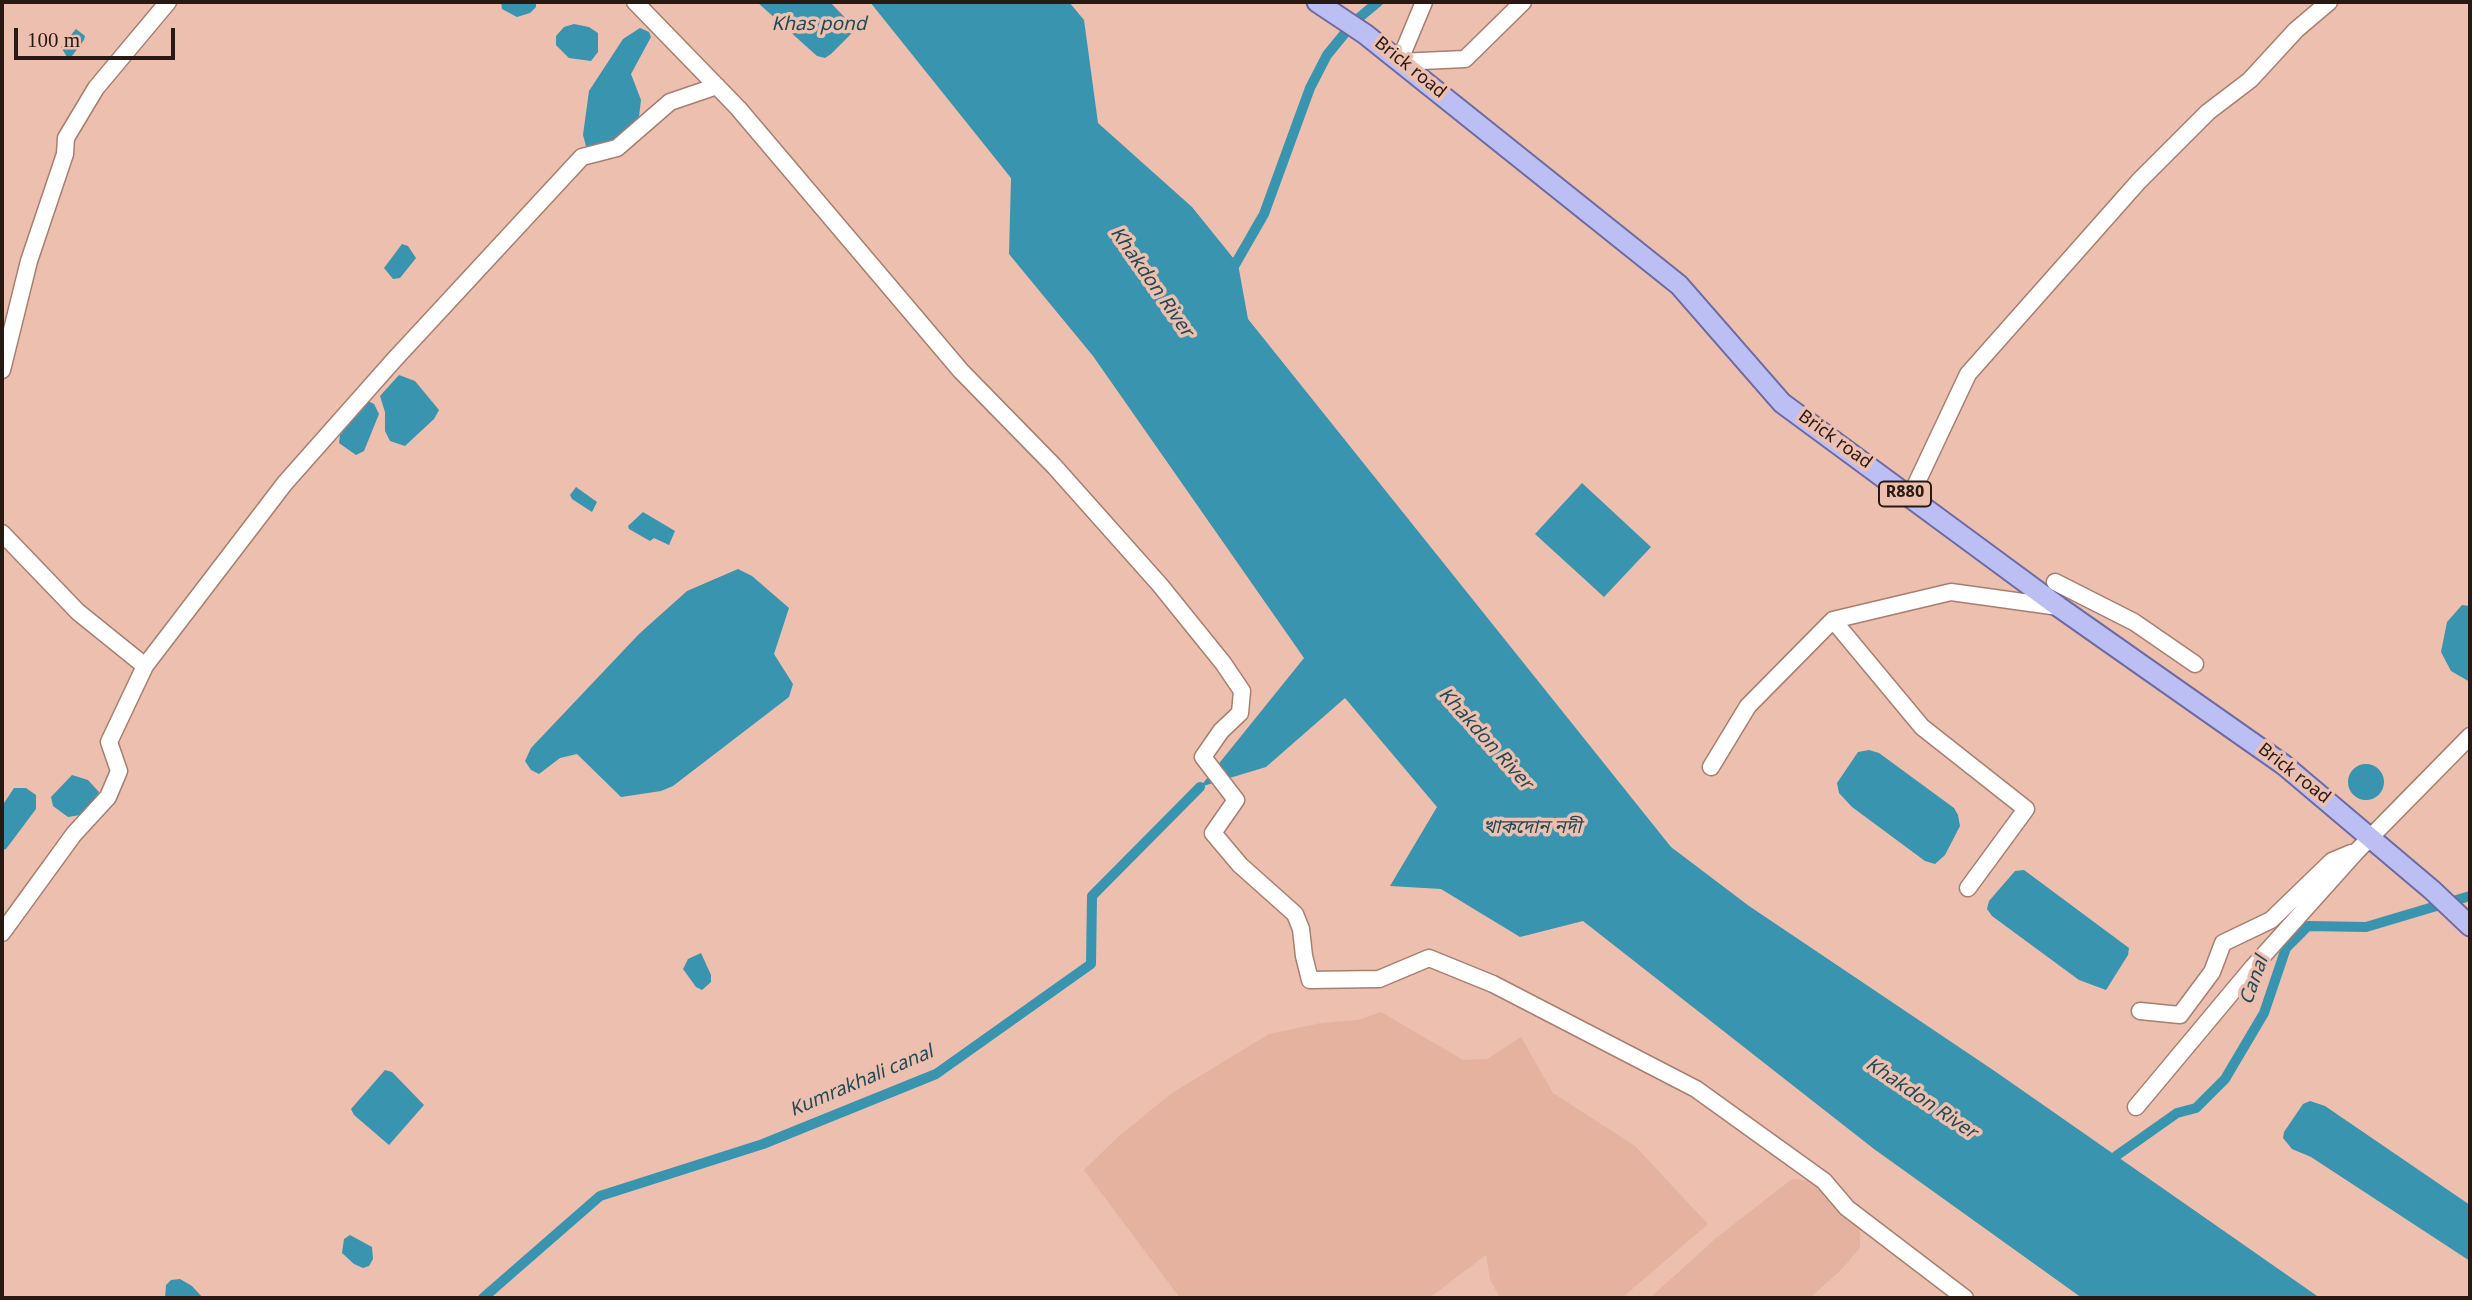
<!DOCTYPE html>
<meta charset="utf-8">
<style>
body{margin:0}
#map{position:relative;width:2472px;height:1300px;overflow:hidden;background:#ecbfaf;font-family:Georgia,serif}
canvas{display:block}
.frame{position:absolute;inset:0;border:4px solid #291913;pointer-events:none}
.scale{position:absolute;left:14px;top:28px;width:161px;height:32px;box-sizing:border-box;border:4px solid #291913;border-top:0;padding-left:9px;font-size:21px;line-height:24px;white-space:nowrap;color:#291913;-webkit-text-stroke:5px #ecbfaf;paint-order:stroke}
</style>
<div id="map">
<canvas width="2472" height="1300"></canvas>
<div class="frame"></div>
<div class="scale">100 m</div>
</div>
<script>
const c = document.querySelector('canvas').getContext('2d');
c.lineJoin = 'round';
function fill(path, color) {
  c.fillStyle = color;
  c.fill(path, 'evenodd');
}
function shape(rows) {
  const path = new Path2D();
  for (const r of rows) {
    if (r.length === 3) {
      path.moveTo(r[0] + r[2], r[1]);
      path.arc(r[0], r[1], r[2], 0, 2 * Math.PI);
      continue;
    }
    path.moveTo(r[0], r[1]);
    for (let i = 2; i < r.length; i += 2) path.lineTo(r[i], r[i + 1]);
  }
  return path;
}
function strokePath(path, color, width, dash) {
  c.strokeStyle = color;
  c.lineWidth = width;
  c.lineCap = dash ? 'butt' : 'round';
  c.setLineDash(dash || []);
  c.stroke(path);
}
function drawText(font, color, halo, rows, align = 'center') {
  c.font = font + ' Georgia,"Noto Sans Bengali",serif';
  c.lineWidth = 7;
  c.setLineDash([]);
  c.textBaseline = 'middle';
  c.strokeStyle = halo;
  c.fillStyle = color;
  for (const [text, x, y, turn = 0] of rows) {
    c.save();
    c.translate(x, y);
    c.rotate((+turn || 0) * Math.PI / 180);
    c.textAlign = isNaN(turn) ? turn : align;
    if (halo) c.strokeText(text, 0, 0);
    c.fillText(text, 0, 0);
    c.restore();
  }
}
const built = shape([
 [1381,1012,1463,1060,1487,1059,1521,1037,1553,1093,1635,1146,1708,1224,1622,1298,1500,1298,1490,1279,1486,1255,1429,1298,1180,1298,1084,1170,1119,1136,1172,1093,1269,1034,1321,1023,1358,1020],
 [1792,1179,1816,1181,1860,1229,1860,1248,1842,1269,1810,1298,1650,1298,1716,1238]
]);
const water = shape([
 [501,2,536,2,536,7,530,13,517,17,502,9],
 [757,2,830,2,853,26,853,32,831,54,825,58,817,56],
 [870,2,1069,2,1084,20,1098,123,1192,207,1238,264,1248,319,1671,847,1749,906,1996,1072,2320,1298,2082,1298,1874,1149,1583,921,1520,937,1441,889,1390,886,1437,807,1345,698,1266,767,1200,787,1304,658,1093,356,1009,254,1011,178],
 [574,24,589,27,598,33,598,52,591,61,569,58,556,45,556,36,564,27],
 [640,28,649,32,651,37,631,74,641,100,639,117,633,127,603,148,586,146,583,135,589,91,623,39],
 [76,29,85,36,84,40,72,56,67,57,61,47],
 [402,244,408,246,416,258,400,278,393,279,384,268],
 [399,375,415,381,439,410,434,419,405,446,390,441,385,431,385,412,380,396],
 [368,401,374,404,379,414,364,451,356,455,339,443,340,435],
 [1582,483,1651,547,1604,597,1535,534],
 [576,487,597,502,592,512,572,499,570,495],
 [643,512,675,531,669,545,654,538,650,541,629,529,628,526],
 [738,569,752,576,789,608,774,654,793,684,789,697,673,786,661,791,621,797,577,754,560,758,539,774,531,770,525,761,531,748,639,634,687,591],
 [2462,605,2470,606,2470,682,2451,671,2441,652,2447,622],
 [1869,750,1879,753,1954,808,1958,815,1960,826,1945,855,1935,864,1925,861,1852,807,1839,793,1837,783,1858,752],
 [2366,782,18],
 [72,775,88,780,99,792,93,805,80,815,68,817,53,806,51,797],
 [14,788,26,788,36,795,36,809,6,849,2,850,2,806],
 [2024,870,2129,948,2128,955,2106,990,2079,980,1992,916,1987,909,1989,901,2015,871],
 [701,953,711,975,711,982,702,990,696,987,683,969,688,959],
 [385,1070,392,1072,424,1105,389,1145,354,1115,351,1109],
 [2310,1101,2325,1106,2470,1205,2470,1261,2311,1157,2292,1149,2283,1138,2284,1132,2303,1104],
 [350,1235,372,1247,373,1259,369,1266,363,1268,354,1264,342,1253,344,1239],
 [180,1279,192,1286,203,1298,165,1298,166,1285,171,1280]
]);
const canal = shape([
 [1229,275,1264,214,1310,88,1327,55,1354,22,1378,2],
 [2116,1156,2177,1113,2196,1108,2225,1079,2264,1013,2286,948,2308,926,2366,927,2470,896],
 [483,1298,600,1196,763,1144,936,1074,1091,964,1092,896,1200,787]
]);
const minor = shape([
 [635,2,738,108,961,371,1054,466,1160,585,1223,663,1242,691,1240,713,1221,731,1203,757,1236,800,1213,833,1240,865,1295,914,1301,929,1304,956,1310,980,1379,979,1429,958,1493,984,1696,1089,1824,1181,1847,1208,1965,1298],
 [1424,2,1399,62,1465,59,1523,2],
 [2,370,29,261,65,154,66,138,96,88,168,2],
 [1910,497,1968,374,2139,181,2208,112,2250,80,2296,30,2329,2],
 [2,533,78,612,145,666],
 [2055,582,2134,622,2195,664],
 [1833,620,1922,727,2026,809,1968,888],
 [1711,767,1748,706,1833,620,1951,592,2059,607],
 [2,933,74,834,108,797,119,771,109,742,145,666,285,483,394,360,582,157,617,148,670,102,717,86],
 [2140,1011,2180,1015,2212,972,2223,943,2271,920,2332,861,2351,853],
 [2136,1107,2253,967,2357,851,2470,736]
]);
const major = shape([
 [1317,2,1365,34,1679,285,1782,403,2059,607,2284,765,2432,890,2470,926]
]);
const shields = [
 [1905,494,52]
];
const shieldNames = [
 ["R880",1905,494]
];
const streetNames = [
 ["Brick road",1409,69,39],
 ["Brick road",1834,441,36],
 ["Brick road",2293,775,38]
];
const waterNames = [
 ["Khas pond",819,26],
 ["Khakdon River",1150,283,55],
 ["Khakdon River",1484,740,48],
 ["খাকদোন নদী",1532,829],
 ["Canal",2256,981,-70],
 ["Kumrakhali canal",862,1083,-23],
 ["Khakdon River",1920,1100,34]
];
fill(built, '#e5b2a0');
fill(water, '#3894af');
strokePath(canal, '#3894af', 10);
strokePath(minor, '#a87e6f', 19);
strokePath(major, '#6c6aa1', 23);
strokePath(minor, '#fff', 16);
strokePath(major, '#bcbff4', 19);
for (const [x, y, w] of shields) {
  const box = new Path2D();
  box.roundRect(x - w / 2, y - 12.5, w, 25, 5);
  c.fillStyle = '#ecbfaf';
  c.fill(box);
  strokePath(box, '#291913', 2);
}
drawText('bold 16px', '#291913', null, shieldNames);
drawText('18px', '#291913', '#ecbfaf', streetNames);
drawText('italic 19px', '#214a56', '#ecbfaf', waterNames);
</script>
